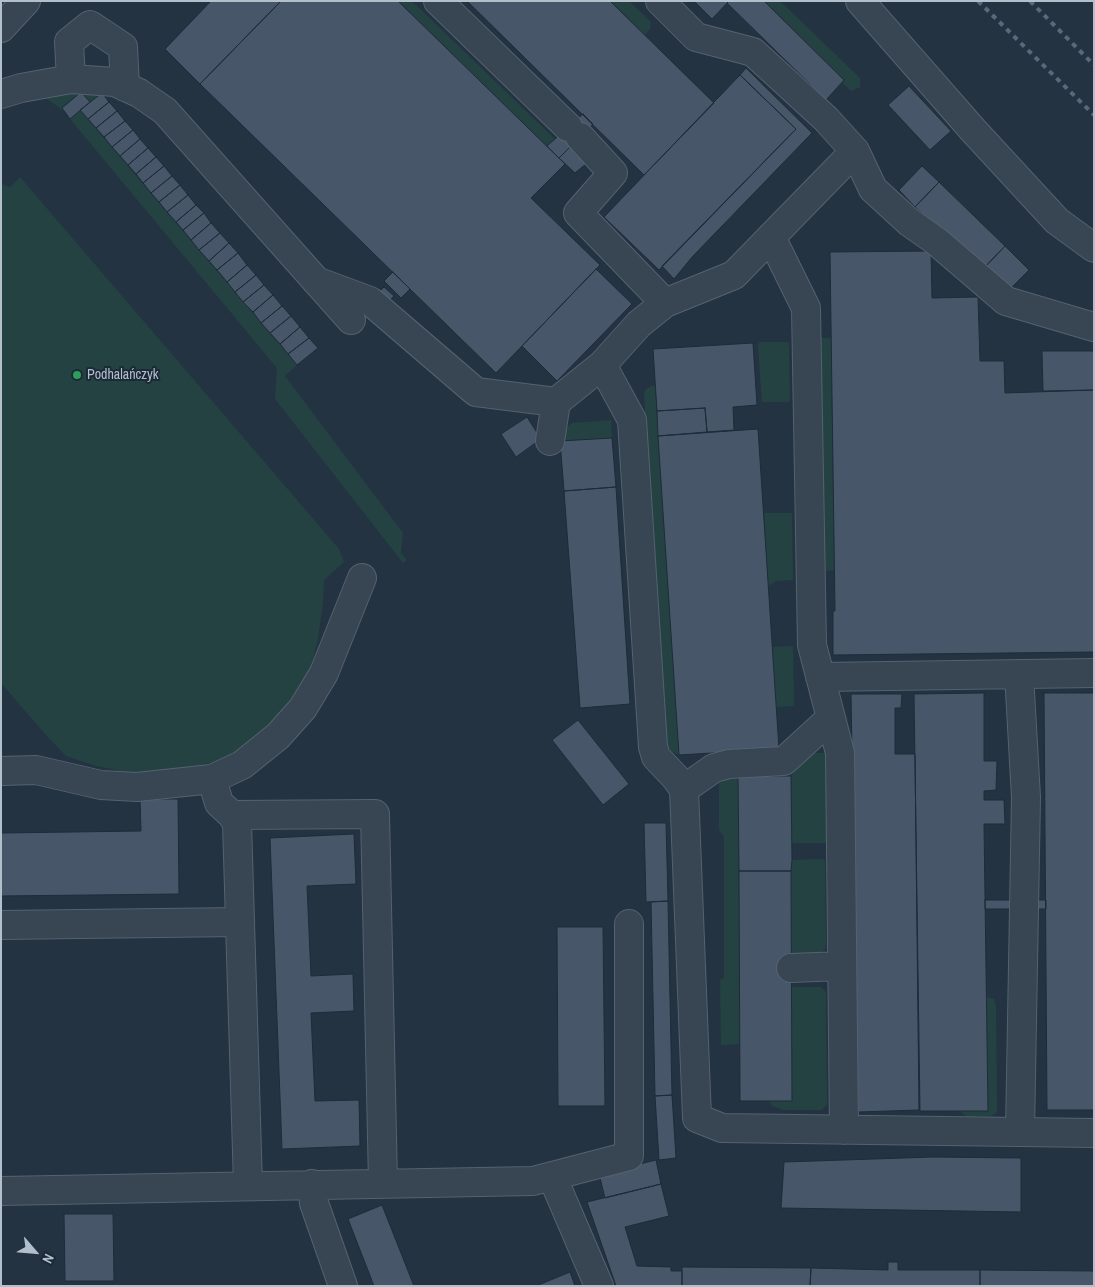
<!DOCTYPE html>
<meta charset="utf-8">
<style>
body{margin:0}
#map{position:relative;width:1095px;height:1287px;overflow:hidden;background:#233342;font-family:"Archivo Narrow",sans-serif}
canvas{display:block}
.frame{position:absolute;inset:0;border:2px solid #b4bfcc;pointer-events:none}
.north{position:absolute;left:10px;top:1227px;width:50px;height:50px;-webkit-text-stroke:4px #1c2a37;paint-order:stroke;rotate:117deg;font-size:14px;font-weight:700;line-height:20px;text-align:center;color:#b4bfcc}
.north::after{content:'';display:block;margin:auto;width:18px;height:22px;background:#b4bfcc;clip-path:polygon(50% 0,100% 100%,50% 72%,0 100%)}
</style>
<div id="map">
<canvas width="1095" height="1287"></canvas>
<div class="frame"></div>
<div class="north">N</div>
</div>
<script>
const c = document.querySelector('canvas').getContext('2d');
c.lineJoin = 'round';
function fill(path, color) {
  c.fillStyle = color;
  c.fill(path, 'evenodd');
}
function shape(rows) {
  const path = new Path2D();
  for (const r of rows) {
    path.moveTo(r[0], r[1]);
    for (let i = 2; i < r.length; i += 2) path.lineTo(r[i], r[i + 1]);
  }
  return path;
}
function strokePath(path, color, width, dash) {
  c.strokeStyle = color;
  c.lineWidth = width;
  c.lineCap = dash ? 'butt' : 'round';
  c.setLineDash(dash || []);
  c.stroke(path);
}
function drawText(font, color, halo, rows, align = 'center') {
  c.font = font + ' "Archivo Narrow",sans-serif';
  c.lineWidth = 4;
  c.setLineDash([]);
  c.textBaseline = 'middle';
  c.strokeStyle = halo;
  c.fillStyle = color;
  for (const [text, x, y, turn = 0] of rows) {
    c.save();
    c.translate(x, y);
    c.rotate((+turn || 0) * Math.PI / 180);
    c.textAlign = isNaN(turn) ? turn : align;
    if (halo) c.strokeText(text, 0, 0);
    c.fillText(text, 0, 0);
    c.restore();
  }
}
const green = shape([
 [398,1,412,1,555,139,547,146],
 [610,1,629,1,651,22,650,29,645,35],
 [764,1,780,1,860,78,860,87,851,91,842,82,844,80],
 [63,89,102,93,90,102,81,92,62,107,64,111,44,97],
 [80,110,297,365,285,376,403,533,401,553,407,560,403,563,275,399,277,368,70,119],
 [20,177,339,549,344,562,324,580,323,603,318,639,310,671,297,696,283,715,246,747,218,760,195,769,166,774,131,773,96,766,66,756,46,735,1,683,1,184,10,187],
 [820,338,831,338,834,570,824,571],
 [759,342,788,342,789,344,790,402,762,402,758,347],
 [651,386,655,386,679,755,671,751,667,747,667,739,644,394,646,389],
 [611,420,612,438,560,441,562,432,572,423],
 [764,513,792,513,793,580,776,581,768,586],
 [793,646,794,706,776,707,772,647],
 [810,753,832,753,834,843,792,843,791,776],
 [738,776,740,1044,721,1045,720,980,724,978,724,837,719,830,719,784,724,779],
 [822,859,825,861,826,944,825,950,817,955,791,957,791,871,792,860],
 [791,987,821,987,826,992,827,1105,821,1110,784,1110,772,1106,769,1101,792,1100],
 [986,997,994,999,996,1005,997,1110,996,1113,991,1116,967,1117,960,1111]
]);
const building = shape([
 [211,1,281,1,200,84,165,49,211,1],
 [281,1,398,1,565,164,531,198,600,265,496,373,200,84,281,1],
 [467,1,610,1,714,103,644,175,467,1],
 [694,1,729,1,712,19,694,1],
 [729,1,764,1,844,80,826,100,727,3,729,1],
 [746,68,812,133,693,256,674,279,662,266,796,129,740,75,746,68],
 [740,75,796,129,659,270,604,217,740,75],
 [909,86,951,131,930,150,888,105,909,86],
 [81,92,90,102,70,119,62,108,81,92],
 [102,93,109,102,88,119,80,110,102,93],
 [109,102,117,111,96,128,88,119,109,102],
 [117,111,125,121,104,137,96,128,117,111],
 [583,114,593,124,559,158,547,146,583,114],
 [125,121,133,130,112,147,104,137,125,121],
 [133,130,140,139,120,156,112,147,133,130],
 [140,139,148,148,128,165,120,156,140,139],
 [571,146,587,163,575,173,559,158,571,146],
 [148,148,156,157,136,174,128,165,148,148],
 [156,157,164,166,143,183,136,174,156,157],
 [164,166,172,176,151,193,143,183,164,166],
 [922,166,939,182,915,207,899,190,922,166],
 [172,176,180,185,159,202,151,193,172,176],
 [939,182,1005,246,982,270,915,207,939,182],
 [180,185,188,195,167,212,159,202,180,185],
 [188,195,196,205,176,222,167,212,188,195],
 [196,205,204,213,183,230,176,222,196,205],
 [204,213,211,223,191,240,183,230,204,213],
 [211,223,220,233,199,250,191,240,211,223],
 [220,233,229,243,209,261,199,250,220,233],
 [229,243,238,253,217,270,209,261,229,243],
 [1005,246,1029,270,1009,290,985,267,1005,246],
 [931,251,932,298,978,297,980,361,1004,361,1005,393,1094,390,1094,652,833,655,833,611,835,611,830,252,931,251],
 [238,253,247,265,227,282,217,270,238,253],
 [247,265,256,275,235,292,227,282,247,265],
 [596,269,632,304,557,381,522,346,596,269],
 [393,272,410,289,401,298,384,281,393,272],
 [256,275,264,285,243,302,235,292,256,275],
 [264,285,273,295,253,312,243,302,264,285],
 [384,287,394,296,387,303,377,294,384,287],
 [273,295,282,306,261,323,253,312,273,295],
 [282,306,291,316,270,333,261,323,282,306],
 [291,316,300,327,280,344,270,333,291,316],
 [300,327,309,338,288,354,280,344,300,327],
 [309,338,318,348,297,365,288,354,309,338],
 [753,343,757,405,733,407,734,430,707,432,705,408,657,411,653,349,753,343],
 [1042,351,1094,351,1094,390,1043,391,1042,351],
 [705,408,707,432,658,436,657,411,705,408],
 [527,417,541,439,516,457,501,434,527,417],
 [758,429,779,749,679,755,658,436,758,429],
 [612,438,616,487,564,491,560,441,612,438],
 [616,487,630,704,580,708,564,491,616,487],
 [984,693,984,761,997,761,996,790,984,791,984,800,1004,800,1005,824,984,824,988,1111,920,1111,914,694,984,693],
 [1044,693,1094,693,1094,1110,1047,1110,1044,693],
 [851,694,902,694,901,708,895,708,895,754,915,754,919,1110,858,1112,851,694],
 [578,720,629,784,603,805,552,740,578,720],
 [738,776,791,776,792,860,791,871,739,871,738,776],
 [140,799,178,799,179,894,1,896,1,833,141,831,140,799],
 [644,823,666,823,668,901,646,902,644,823],
 [354,834,356,884,307,886,311,976,353,974,354,1011,311,1013,315,1101,359,1100,360,1146,282,1149,270,838,354,834],
 [739,871,791,871,792,1101,740,1101,739,871],
 [985,900,1046,900,1046,909,985,909,985,900],
 [668,901,672,1095,655,1096,651,902,668,901],
 [557,927,603,927,605,1106,558,1106,557,927],
 [672,1095,676,1158,659,1160,655,1096,672,1095],
 [933,1157,1021,1158,1021,1212,781,1208,784,1162,933,1157],
 [656,1160,661,1184,605,1198,599,1174,656,1160],
 [661,1184,669,1216,625,1227,637,1266,671,1267,671,1271,682,1271,682,1286,616,1286,587,1202,661,1184],
 [382,1205,414,1286,374,1286,348,1219,382,1205],
 [64,1214,113,1214,114,1281,65,1281,64,1214],
 [888,1262,898,1262,898,1270,980,1270,980,1286,810,1286,811,1268,888,1270,888,1262],
 [682,1267,811,1268,810,1286,682,1286,682,1267],
 [980,1270,1094,1271,1094,1286,980,1286,980,1270],
 [570,1272,575,1286,536,1286,570,1272]
]);
const minor = shape([
 [438,1,568,127],
 [660,1,696,37,753,52,826,119,855,151,873,189,909,222,936,241,1006,301,1094,327],
 [860,1,973,130,1057,221,1094,248],
 [1,28,26,1],
 [71,79,69,42,90,25,123,47,125,87],
 [1,94,21,88,71,79,115,82,139,93,165,111,351,320],
 [580,137,613,173,578,213,665,303],
 [771,237,806,308,812,645,840,753,844,1130],
 [316,281,370,301,476,392,556,402,602,365,639,324,665,303,734,275,855,151],
 [602,365,632,420,653,747,656,757,675,777,684,789,697,1118,722,1128,1094,1133],
 [550,441,556,402],
 [1019,674,1026,797,1020,1132],
 [820,677,1094,673],
 [1,771,36,770,101,785,137,787,212,779,242,765,278,736,303,708,324,673,362,578],
 [212,779,219,803,232,815,237,823,248,1185],
 [684,789,714,768,729,764,784,761,831,718],
 [232,815,375,814,383,1183],
 [1,925,240,922],
 [791,968,842,966],
 [552,1176,599,1286],
 [312,1184,314,1203,343,1286],
 [1,1191,533,1181,629,1156,629,924]
]);
const rail = shape([
 [978,1,1094,115],
 [1030,1,1094,65]
]);
const markers = [
 [77,375,5,"#2e9e5b"]
];
const poiNames = [
 ["Podhalańczyk",87,375]
];
fill(green, '#254243');
fill(building, '#475769');
strokePath(building, '#1e2c39', 1);
strokePath(minor, '#55626f', 30);
strokePath(minor, '#384552', 28);
strokePath(rail, '#596979', 4, [5, 5]);
for (const [x, y, r, color] of markers) {
  const dot = new Path2D();
  dot.arc(x, y, r, 0, 2 * Math.PI);
  c.fillStyle = color;
  c.fill(dot);
  strokePath(dot, '#1c2a37', 2);
}
drawText('14px', '#b4bfcc', '#1c2a37', poiNames, 'left');
</script>
